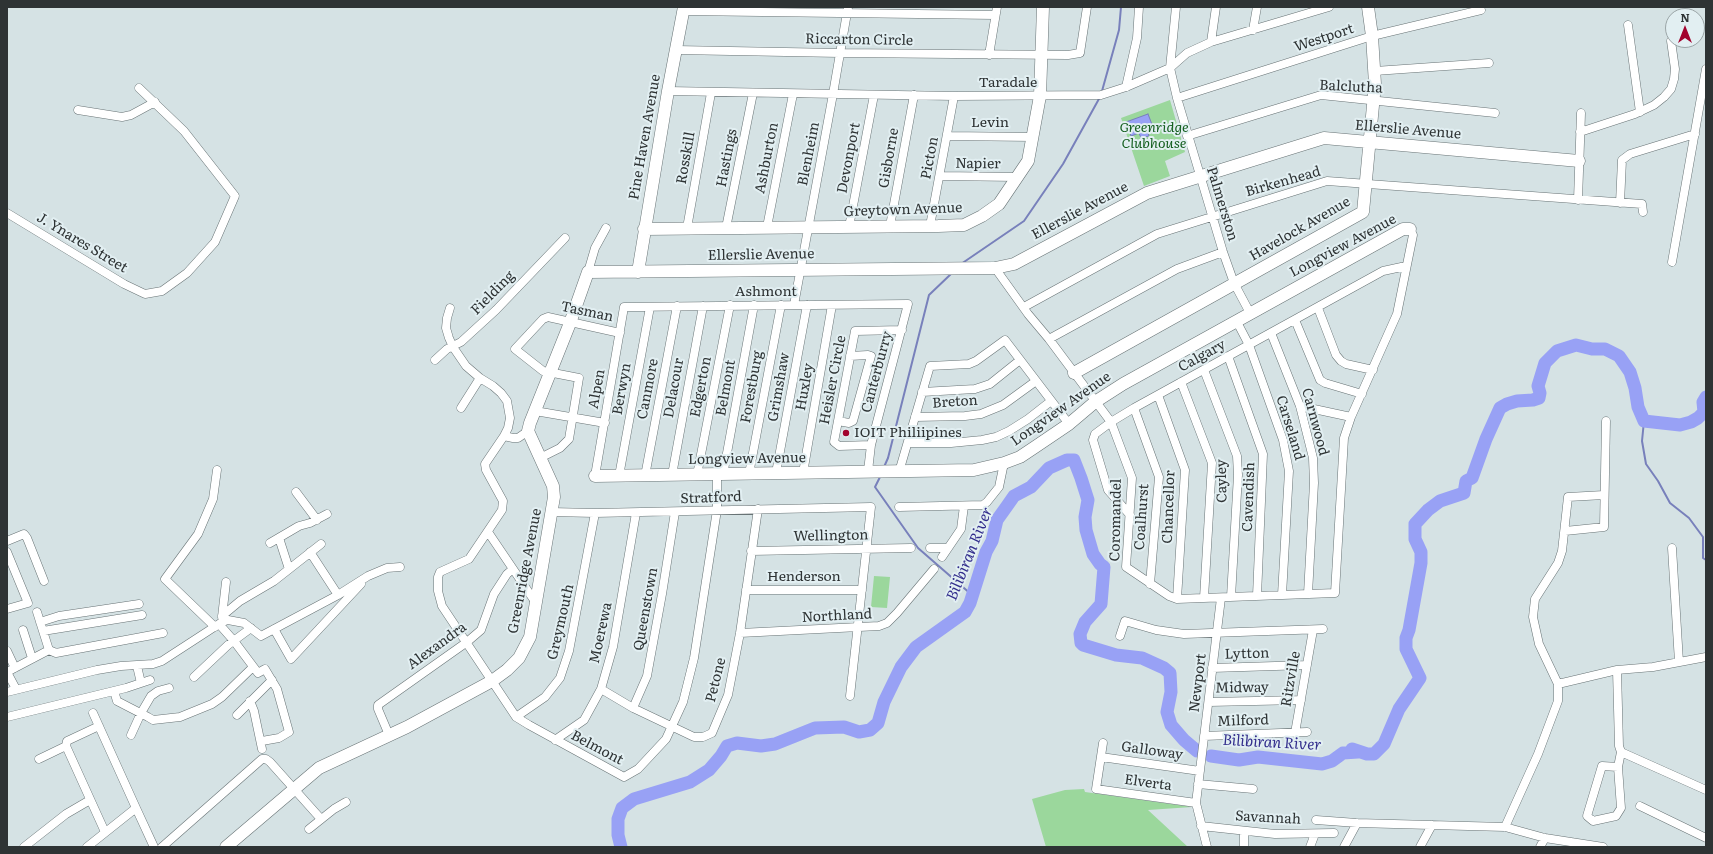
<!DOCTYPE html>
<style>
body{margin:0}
#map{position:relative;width:1713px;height:854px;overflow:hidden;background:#d5e2e4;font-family:Literata,serif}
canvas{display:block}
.frame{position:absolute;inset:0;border:8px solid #2e3334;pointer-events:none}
.north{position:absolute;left:1665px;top:8px;width:40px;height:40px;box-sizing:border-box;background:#e2eff2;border:1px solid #9aa4a6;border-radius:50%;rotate:0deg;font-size:11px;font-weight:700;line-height:16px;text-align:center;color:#2e3334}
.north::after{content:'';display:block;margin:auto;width:14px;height:18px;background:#a2022d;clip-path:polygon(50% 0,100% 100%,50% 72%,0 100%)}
</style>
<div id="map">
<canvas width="1713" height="854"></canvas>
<div class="frame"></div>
<div class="north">N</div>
</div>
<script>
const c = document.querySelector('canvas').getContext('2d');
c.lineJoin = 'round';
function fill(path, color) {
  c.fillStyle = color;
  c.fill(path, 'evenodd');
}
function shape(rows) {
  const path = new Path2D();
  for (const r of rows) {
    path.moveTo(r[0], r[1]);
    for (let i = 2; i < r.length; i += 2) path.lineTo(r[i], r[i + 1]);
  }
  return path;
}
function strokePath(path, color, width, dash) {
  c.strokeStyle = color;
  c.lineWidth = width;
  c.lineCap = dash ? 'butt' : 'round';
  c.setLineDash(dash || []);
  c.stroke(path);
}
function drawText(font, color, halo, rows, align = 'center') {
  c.font = font + ' Literata,serif';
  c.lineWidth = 4;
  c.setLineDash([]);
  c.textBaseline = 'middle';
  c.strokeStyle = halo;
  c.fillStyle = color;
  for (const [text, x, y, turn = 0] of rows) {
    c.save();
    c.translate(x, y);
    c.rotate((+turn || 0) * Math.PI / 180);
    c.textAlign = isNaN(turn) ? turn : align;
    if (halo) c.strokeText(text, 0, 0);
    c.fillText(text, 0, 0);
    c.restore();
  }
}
const green = shape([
 [1170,100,1185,152,1165,161,1170,176,1144,186,1121,118],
 [874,576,890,577,887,608,871,607],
 [1084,789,1085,792,1192,807,1148,810,1188,847,1046,847,1032,799,1065,790]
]);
const water = shape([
 [1148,114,1153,127,1147,130,1149,136,1141,138,1139,133,1131,136,1126,122,1148,114]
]);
const stream = shape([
 [1102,91,1119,30,1121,7],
 [961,264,1024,221,1063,164,1100,97],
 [1644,421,1642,441,1646,464,1658,481,1670,503,1689,518,1703,537,1703,558,1706,560],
 [884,467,888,458,929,295,952,273],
 [880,477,875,487,918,548,972,595]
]);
const river = shape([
 [1358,752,1352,749,1367,754,1374,754,1384,744,1399,709,1420,678,1406,649,1406,638,1409,630,1421,563,1421,552,1415,539,1415,524,1428,510,1440,501,1464,493,1466,481,1472,478,1486,439,1500,408,1507,404,1517,401,1533,400,1539,398,1540,393,1538,386,1545,363,1557,351,1576,345,1592,349,1605,349,1619,356,1630,372,1635,388,1638,407,1644,421,1680,425,1691,422,1698,418,1704,412,1703,402,1706,397],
 [1211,756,1239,760,1258,757,1322,764,1332,761,1343,753,1358,752],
 [621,847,618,835,618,819,622,808,634,799,690,782,709,770,721,756,727,746,737,743,761,746,775,744,815,728,844,727,859,732,870,730,878,723,884,702,901,667,916,647,965,612,970,603,986,552,992,541,997,520,1007,506,1014,496,1031,487,1049,468,1067,460,1074,460,1081,478,1088,500,1085,517,1086,530,1093,554,1100,564,1104,567,1101,604,1085,622,1080,634,1081,643,1083,645,1116,655,1142,658,1164,668,1170,673,1171,692,1167,712,1171,725,1184,740,1197,751]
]);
const street = shape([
 [1176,7,1170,68,1177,98,1223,252,1234,283,1250,313],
 [683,11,995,15],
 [1628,25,1640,112],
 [1253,30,1257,7],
 [1211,42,1216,7],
 [676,50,840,53,1068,55,1080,53,1087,7],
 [989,55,997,7],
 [1375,71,1489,63],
 [1126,87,1137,38,1139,7],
 [668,91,954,96,1101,95,1126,87,1170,68,1187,53,1211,42,1329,7],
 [1177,98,1372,36,1481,10],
 [78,110,122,117,131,115,155,102],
 [1580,132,1635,114,1654,105,1664,97,1671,89,1674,79,1675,69,1671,41],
 [947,136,1033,137],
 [1187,136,1321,95,1495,113],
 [940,176,1017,177],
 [1578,200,1581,113],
 [1620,203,1622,160,1630,154,1695,134],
 [7,213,124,284,145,294,162,291,187,273,215,242,235,196,184,131,139,88],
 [890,226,914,95],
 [930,226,954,96],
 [767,227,793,94],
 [849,227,874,95],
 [687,228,711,93],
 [726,228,753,93],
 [1672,262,1706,69],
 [995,268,1028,314,1049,339,1111,422,1132,478,1126,567,1169,596,1177,599,1335,593,1344,438,1351,417,1397,314,1413,235,1410,229],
 [588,272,595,248,606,228],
 [794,305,833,94,848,7],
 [1024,307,1157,234,1327,181,1642,204,1643,212],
 [450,308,447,318,446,328,449,338,453,347,466,366,480,378,493,386,501,393,507,401,510,418,508,428,504,436,485,464,486,470,503,501,502,510,469,559,440,572,438,577,438,591,442,606,516,717,529,725,624,777,638,769,666,739,683,702,694,658,717,510,717,475],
 [1318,308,1336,355,1341,361,1346,364,1373,370],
 [1295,320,1320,380,1325,383,1362,394],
 [1237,322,1249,345,1283,440,1289,471,1282,595],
 [1271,333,1300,406,1313,458,1314,483,1308,594],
 [1049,339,1177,269,1223,252],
 [1228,356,1263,454,1257,596],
 [435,360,447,349,461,342,496,310,565,238],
 [1204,370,1237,456,1238,475,1231,597],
 [1181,382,1212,463,1204,598],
 [922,392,975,389,990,384,1020,360],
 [1158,395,1185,470,1177,599],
 [1300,406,1351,417],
 [461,408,480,378],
 [1134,408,1159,477,1150,584],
 [535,411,605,423],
 [915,417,965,416,981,414,1003,405,1036,381],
 [838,421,849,423,853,421,871,356,868,355,850,356],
 [504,436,513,438,518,438,528,431],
 [908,443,951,443,982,440,996,437,1009,431,1028,419,1051,401],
 [871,445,839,446,834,442,855,331,902,330],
 [540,458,560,448,569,439,579,378,543,371,515,349,543,319,548,317,620,333],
 [899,472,930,366,969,364,976,361,1005,340,1069,424],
 [776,473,807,305],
 [803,473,832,305],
 [749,474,781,305],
 [672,475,703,306],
 [697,475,730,305],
 [723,475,754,305],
 [595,476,624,307,908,304,871,445,868,471],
 [619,476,650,307],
 [645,476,677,306],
 [296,492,317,520],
 [899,507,983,505,987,502,999,487,1004,463],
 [551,512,595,513,871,507,850,696],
 [1130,515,1108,490,1093,440,1095,434,1111,422,1134,408,1383,271,1406,266],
 [1565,531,1604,527,1606,421],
 [488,532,536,603],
 [279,538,289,569],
 [7,541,24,534,27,538,44,581],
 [270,543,299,526,310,523,327,514],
 [930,548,948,548],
 [1672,548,1679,662],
 [751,551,911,548],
 [7,552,28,603,7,609],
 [310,552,338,595],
 [942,557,961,529,964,506],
 [746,590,862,590],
 [37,612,49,650],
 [222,616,240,601,274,581,321,544],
 [222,617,226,582],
 [40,622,59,616,139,604],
 [219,624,234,641,258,673,265,669,277,689,289,732,279,738,262,741],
 [215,627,165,579,198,534,213,499,217,470],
 [274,629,291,659,361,584],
 [23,630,32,658],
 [43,631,142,615],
 [740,633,879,626,887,623,897,613,934,569],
 [1120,636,1125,621,1156,630,1184,634,1323,629],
 [7,651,15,668],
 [137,666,141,683],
 [1212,668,1307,665],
 [1617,670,1619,746,1621,752,1706,790],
 [7,672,49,650,56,653,163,633],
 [7,672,16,689],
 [194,677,228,645,251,628],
 [1558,684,1617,670,1653,667,1706,657],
 [601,689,633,708,694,737,703,737,712,733,728,695,740,633,758,509],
 [114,691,117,701,148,717,153,720,180,717,212,704,222,697,253,667],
 [7,692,97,670,121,666,153,664,162,661,222,622,228,620,244,623,261,636,338,595,368,576,387,568,400,567],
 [250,701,254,711,262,749],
 [1209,702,1301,700],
 [633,708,647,676,662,594,675,512],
 [93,713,136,808,154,847],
 [237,715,272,680],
 [7,717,126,688,150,680],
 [516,717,545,697,560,678,569,651,595,513],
 [1295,733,1313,630],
 [131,735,141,713,151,696,158,691,169,688],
 [389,735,378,709,378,705,467,642,481,630,494,594,507,574,513,569],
 [1204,736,1307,732],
 [555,740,584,720,601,689,613,647,636,513],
 [1103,743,1096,789,1196,803],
 [66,746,105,832],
 [1101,757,1200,771],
 [39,759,66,746,67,741,99,726],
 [1618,767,1602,766,1587,816,1593,821,1616,816,1621,808,1618,767,1621,752],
 [1198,784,1253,789],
 [1640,806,1706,838],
 [1316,820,1357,823,1505,827,1545,838,1603,847],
 [1201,826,1275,834,1334,833],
 [1505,827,1538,754,1558,701,1558,684,1539,644,1533,617,1535,599,1558,563,1562,551,1568,497,1604,495],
 [309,829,334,809,346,802],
 [1244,831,1244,847],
 [24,847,66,814,90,800],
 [87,847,136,808],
 [162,847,262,759,266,759,270,762,321,819],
 [1207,847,1196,803,1221,598],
 [1310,847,1315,834],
 [1344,847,1357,823],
 [1420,847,1432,825],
 [1540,847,1545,838]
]);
const secondary = shape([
 [644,229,938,226,964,225,982,216,999,204,1028,161,1040,96,1043,7],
 [638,272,668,91,684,7],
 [1074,373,1363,212,1375,84,1372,36,1368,7],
 [595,476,974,470,1004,463,1020,457,1035,447,1069,424,1095,402,1123,384,1403,229,1410,229],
 [226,847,319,768,407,727,492,681,507,670,519,658,530,637,554,497,553,486,528,431,530,423,570,323,588,272,995,268,1014,264,1147,193,1324,138,1579,161]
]);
const markers = [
 [846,433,4,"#a2022d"]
];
const streetNames = [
 ["Westport",1324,38,-18],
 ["Riccarton Circle",859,40,1],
 ["Taradale",1008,83],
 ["Balclutha",1351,87,3],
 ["Levin",990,123],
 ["Ellerslie Avenue",1408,130,5],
 ["Pine Haven Avenue",645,137,-80],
 ["Blenheim",809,154,-79],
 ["Rosskill",686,158,-80],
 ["Hastings",727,158,-79],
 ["Ashburton",767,158,-79],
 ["Devonport",849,158,-79],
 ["Gisborne",889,158,-80],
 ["Picton",930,158,-79],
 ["Napier",978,164,1],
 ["Birkenhead",1283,182,-16],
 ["Palmerston",1222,204,73],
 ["Greytown Avenue",903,210,-2],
 ["Ellerslie Avenue",1080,211,-28],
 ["Havelock Avenue",1300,229,-30],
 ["J. Ynares Street",82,243,31],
 ["Longview Avenue",1343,246,-28],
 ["Ellerslie Avenue",761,255,-1],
 ["Ashmont",766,292],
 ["Fielding",493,293,-45],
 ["Tasman",587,312,12],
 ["Calgary",1202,356,-29],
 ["Canterburry",877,372,-75],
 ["Heisler Circle",833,380,-79],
 ["Edgerton",701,387,-79],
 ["Forestburg",752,387,-80],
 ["Grimshaw",779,387,-80],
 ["Huxley",805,387,-80],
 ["Delacour",674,388,-80],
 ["Belmont",726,388,-80],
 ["Alpen",597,389,-80],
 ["Berwyn",622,389,-80],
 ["Canmore",648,389,-79],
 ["Breton",955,402,-4],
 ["Longview Avenue",1061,409,-35],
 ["Carnwood",1315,422,75],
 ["Carseland",1290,428,73],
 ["Longview Avenue",747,459,-1],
 ["Cayley",1222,481,-91],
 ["Cavendish",1249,497,-88],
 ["Stratford",711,498,-2],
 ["Chancellor",1169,507,-88],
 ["Coalhurst",1142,517,-86],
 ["Coromandel",1116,520,-89],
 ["Wellington",831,536,-1],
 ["Greenridge Avenue",525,571,-79],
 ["Henderson",804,577],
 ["Queenstown",646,609,-80],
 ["Northland",837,616,-3],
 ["Greymouth",561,622,-77],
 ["Moerewa",601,633,-78],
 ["Alexandra",437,646,-36],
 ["Lytton",1247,654,-2],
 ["Ritzville",1291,679,-80],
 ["Petone",716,680,-76],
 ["Newport",1198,683,-83],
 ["Midway",1242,688,-1],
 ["Milford",1243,721,-2],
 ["Belmont",597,748,28],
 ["Galloway",1152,751,8],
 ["Elverta",1148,783,8],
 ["Savannah",1268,818,3]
];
const parkNames = [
 ["Greenridge",1154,128],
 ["Clubhouse",1154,144]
];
const poiNames = [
 ["IOIT Philiipines",854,433]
];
const waterNames = [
 ["Bilibiran River",970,554,-68],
 ["Bilibiran River",1272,743,3]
];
fill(green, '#9bd79c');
fill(water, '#98a1f5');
strokePath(water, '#7880bb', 1);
strokePath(stream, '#7880bb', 2);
strokePath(river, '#98a1f5', 13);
strokePath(street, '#687375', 9);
strokePath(secondary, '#687375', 13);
strokePath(street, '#fff', 8);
strokePath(secondary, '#fff', 12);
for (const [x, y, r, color] of markers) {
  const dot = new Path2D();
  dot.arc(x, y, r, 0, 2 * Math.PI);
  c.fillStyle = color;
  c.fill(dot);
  strokePath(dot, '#e2eff2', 1.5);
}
drawText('14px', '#2e3334', '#e2eff2', streetNames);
drawText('italic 14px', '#145f1f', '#e2eff2', parkNames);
drawText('14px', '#2e3334', '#e2eff2', poiNames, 'left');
drawText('italic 15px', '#322d8c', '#e2eff2', waterNames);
</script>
